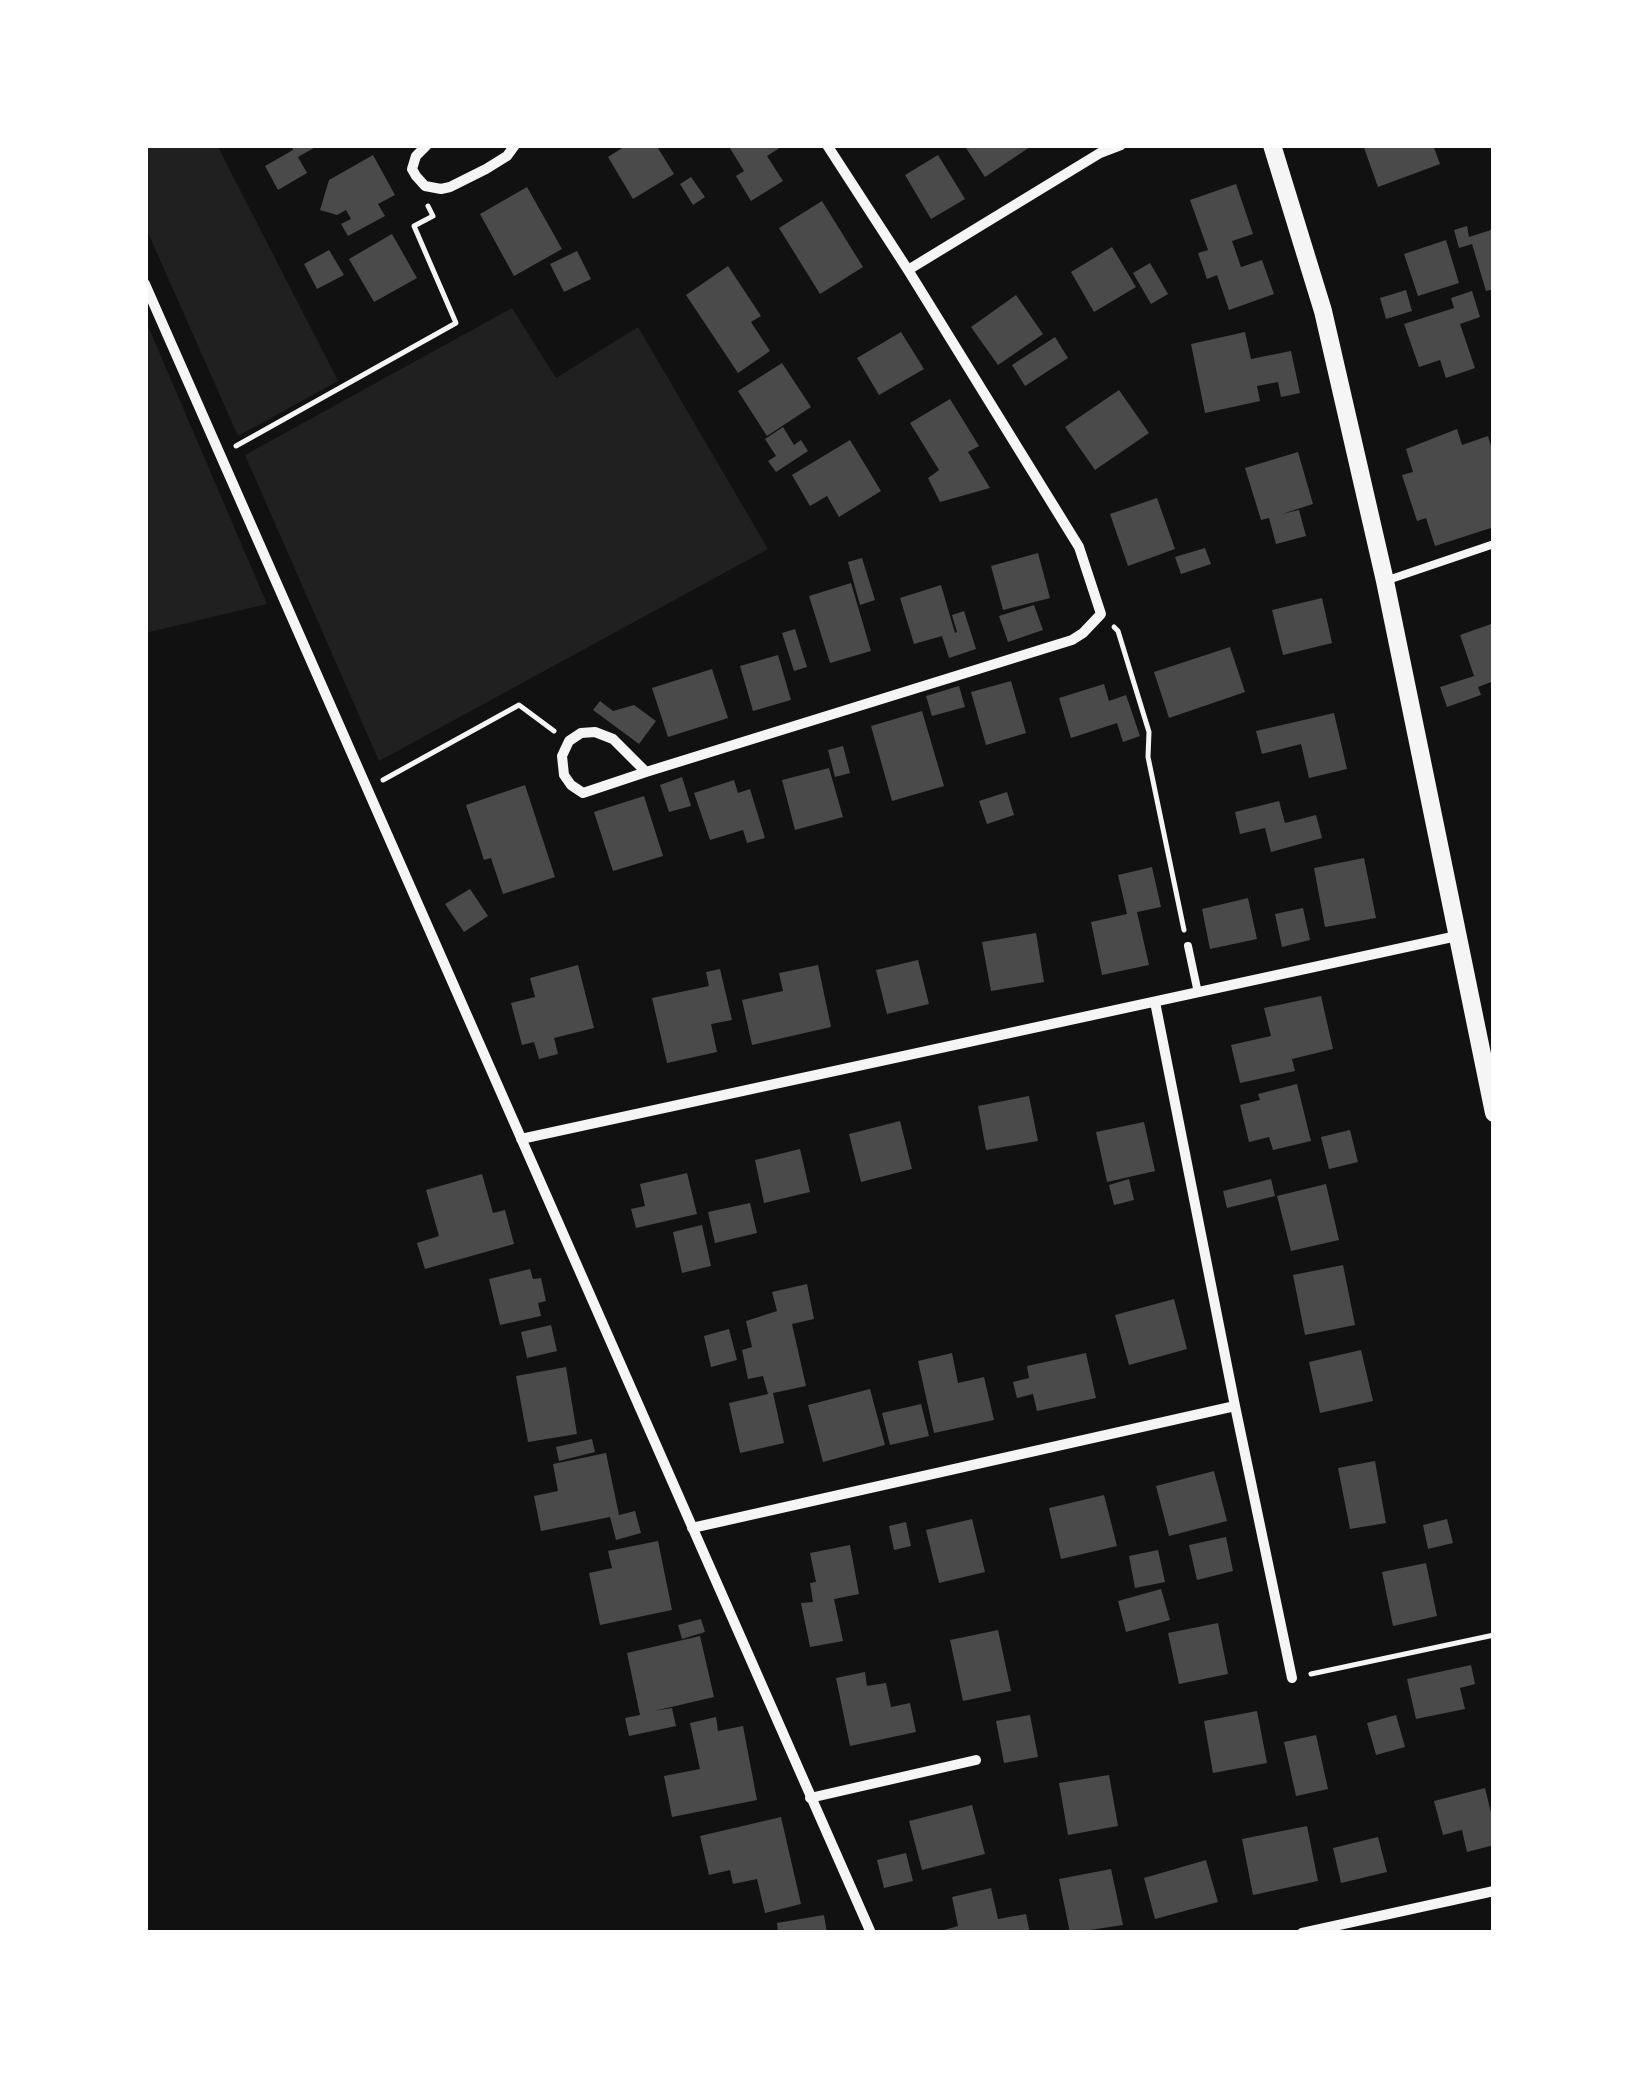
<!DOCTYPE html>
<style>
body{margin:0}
#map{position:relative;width:1639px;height:2078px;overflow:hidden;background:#111;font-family:"Exo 2",sans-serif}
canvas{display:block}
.frame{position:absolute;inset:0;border:148px solid #fff;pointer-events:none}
</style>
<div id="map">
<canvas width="1639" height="2078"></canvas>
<div class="frame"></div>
</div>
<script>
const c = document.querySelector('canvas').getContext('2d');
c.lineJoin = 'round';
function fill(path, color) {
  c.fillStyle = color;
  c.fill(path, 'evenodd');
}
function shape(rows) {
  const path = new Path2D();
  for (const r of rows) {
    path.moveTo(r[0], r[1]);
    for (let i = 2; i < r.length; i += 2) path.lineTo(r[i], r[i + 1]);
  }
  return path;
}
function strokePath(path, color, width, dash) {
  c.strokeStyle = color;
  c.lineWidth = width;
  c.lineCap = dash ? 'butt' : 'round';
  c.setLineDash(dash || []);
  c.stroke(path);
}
const green = shape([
 [145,145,217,145,338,381,238,436,145,226],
 [512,308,556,378,638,327,768,549,379,761,245,455],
 [145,319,267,604,145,633]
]);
const building = shape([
 [291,145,319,145,298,157,307,173,278,190,265,166,293,150],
 [627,145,656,145,674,174,633,199,608,157],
 [728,145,784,145,767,156,783,181,751,201,736,176,744,171],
 [964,145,1033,145,985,177],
 [1363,145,1433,145,1440,164,1378,187],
 [373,155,395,195,378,204,385,216,348,236,341,224,351,219,346,210,337,215,320,210,329,180],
 [938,155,965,199,931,219,905,175],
 [691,177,705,197,693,205,680,184],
 [1236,184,1253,234,1232,241,1241,267,1262,260,1274,294,1229,310,1217,275,1207,279,1198,253,1208,250,1190,200],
 [527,187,562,249,514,276,480,214],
 [822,201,863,267,820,294,779,228],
 [1467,226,1469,237,1494,229,1494,289,1486,291,1472,244,1459,248,1454,230],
 [392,234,417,278,374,302,349,259],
 [1446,240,1459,283,1418,296,1404,254],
 [1112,247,1136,287,1094,312,1071,272],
 [329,250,344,275,317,289,304,264],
 [577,251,591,279,564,292,550,264],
 [1150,263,1168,294,1151,304,1133,273],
 [728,266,761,316,751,322,770,351,738,373,686,295],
 [1406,290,1412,311,1386,319,1380,298],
 [1472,291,1480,317,1460,324,1475,368,1446,378,1440,360,1419,367,1404,324,1454,308,1451,298],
 [1016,295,1043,334,998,365,971,327],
 [901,332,924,369,879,395,857,358],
 [1245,332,1251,359,1291,351,1300,393,1281,397,1278,382,1257,386,1260,401,1205,413,1191,344],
 [1055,337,1068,358,1025,386,1012,365],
 [782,363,811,407,767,436,738,391],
 [1119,390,1149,433,1095,470,1065,427],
 [950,399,979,446,968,452,990,488,940,502,928,478,939,470,910,423],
 [783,427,794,445,801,440,808,451,776,472,768,461,776,456,765,439],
 [1457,429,1462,445,1488,436,1491,446,1494,445,1494,527,1435,546,1426,518,1417,521,1402,475,1413,472,1406,449],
 [850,440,881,491,839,517,827,496,810,506,792,475],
 [1298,452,1313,504,1282,514,1299,510,1306,536,1276,544,1269,518,1261,520,1245,468],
 [1157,498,1175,549,1128,566,1110,514],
 [1205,548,1211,564,1181,574,1175,557],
 [1038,553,1050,598,1003,610,991,566],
 [862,558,875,600,860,605,848,562],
 [851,583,871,651,830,663,809,596],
 [941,585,955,633,957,632,952,615,964,611,976,649,949,658,942,636,914,644,900,598],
 [1322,598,1332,643,1283,655,1272,610],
 [1034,605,1043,630,1008,642,999,616],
 [1494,623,1494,681,1478,687,1481,695,1447,707,1440,687,1474,676,1460,635],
 [795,629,807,667,794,671,782,633],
 [1230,647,1245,692,1169,718,1154,672],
 [778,655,791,700,753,711,740,666],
 [712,669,728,718,668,737,652,688],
 [1011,681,1026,733,986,745,971,692],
 [1104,684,1109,701,1126,695,1140,736,1123,742,1117,723,1071,738,1059,698],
 [959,686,965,707,932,716,926,696],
 [600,701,613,711,634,705,656,721,639,744,593,710],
 [922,711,944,786,892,801,871,726],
 [1334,713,1347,769,1309,778,1301,744,1262,754,1256,731],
 [843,746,850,773,835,777,828,750],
 [829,768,843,817,795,830,782,780],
 [682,777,691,806,669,812,660,785],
 [734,780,738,793,750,789,765,838,747,843,743,830,710,840,694,793],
 [525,785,555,877,503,894,491,858,484,860,466,805],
 [1007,792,1014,815,987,824,979,801],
 [644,796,663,856,613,871,594,812],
 [1279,801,1285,823,1316,815,1322,838,1271,852,1265,828,1240,834,1235,812],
 [1364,858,1376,918,1325,927,1314,868],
 [1152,867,1161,907,1137,912,1149,965,1102,975,1091,922,1127,914,1118,875],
 [470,889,488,916,464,932,445,904],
 [1248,898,1257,939,1210,949,1202,909],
 [1303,908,1310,940,1282,947,1275,914],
 [1036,933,1044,982,991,991,982,942],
 [918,960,929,1004,887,1014,876,970],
 [578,965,594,1028,554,1038,558,1054,539,1059,534,1042,522,1045,511,1003,535,997,530,978],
 [818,965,831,1027,752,1045,742,1000,783,991,779,973],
 [720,969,732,1020,711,1024,717,1052,667,1063,652,998,709,986,706,972],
 [1321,996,1333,1049,1292,1059,1295,1071,1240,1083,1231,1045,1271,1036,1264,1008],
 [1297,1084,1311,1141,1273,1150,1269,1137,1249,1142,1240,1105,1260,1100,1258,1094],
 [1029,1096,1038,1141,986,1150,978,1106],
 [900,1121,912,1169,861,1182,849,1134],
 [1144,1122,1155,1171,1107,1182,1096,1132],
 [1350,1130,1358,1162,1329,1169,1321,1137],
 [800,1149,810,1192,764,1203,755,1160],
 [687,1173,697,1214,636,1228,631,1209,645,1206,640,1184],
 [482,1174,493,1213,505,1210,514,1244,425,1269,417,1243,439,1236,426,1190],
 [1129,1179,1134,1200,1114,1205,1109,1185],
 [1271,1179,1275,1196,1227,1208,1223,1191],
 [1326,1184,1339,1240,1291,1251,1277,1196],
 [750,1203,757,1233,715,1243,708,1212],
 [702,1225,711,1266,682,1273,673,1232],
 [1343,1265,1355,1325,1305,1335,1293,1275],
 [530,1269,533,1279,541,1278,546,1301,538,1303,541,1316,500,1325,489,1279],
 [807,1284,814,1319,792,1324,806,1386,773,1393,784,1443,740,1453,729,1403,768,1394,763,1376,748,1379,742,1350,752,1347,746,1321,777,1311,772,1292],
 [1174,1299,1187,1349,1129,1365,1115,1315],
 [551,1325,557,1351,527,1358,521,1332],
 [729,1329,737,1360,711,1367,704,1336],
 [1361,1350,1373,1401,1320,1413,1309,1362],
 [952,1353,958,1383,984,1377,994,1420,934,1433,918,1361],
 [1086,1353,1096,1398,1037,1411,1033,1394,1017,1398,1013,1382,1029,1378,1027,1366],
 [566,1367,577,1434,528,1442,516,1376],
 [870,1389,885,1445,823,1462,808,1405],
 [921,1404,929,1436,890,1445,882,1413],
 [592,1439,595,1452,559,1461,556,1447],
 [606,1453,619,1515,635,1511,641,1533,616,1540,610,1517,541,1531,534,1496,558,1491,553,1464],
 [1375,1461,1386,1523,1350,1529,1338,1468],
 [1214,1471,1227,1521,1169,1536,1156,1486],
 [1104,1495,1117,1546,1061,1559,1049,1508],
 [972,1519,985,1572,939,1583,926,1530],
 [1447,1519,1453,1543,1428,1549,1423,1525],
 [906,1522,911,1546,894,1550,889,1526],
 [1226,1537,1233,1571,1197,1580,1189,1545],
 [658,1541,672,1610,600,1625,589,1573,612,1568,608,1551],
 [850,1545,859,1594,834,1599,843,1641,810,1647,801,1603,813,1602,810,1583,816,1582,810,1553],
 [1158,1550,1165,1582,1135,1588,1129,1556],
 [1426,1563,1437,1616,1393,1626,1382,1572],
 [1161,1589,1170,1620,1126,1632,1118,1601],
 [701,1619,705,1632,682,1639,678,1625],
 [1218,1623,1228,1674,1179,1684,1168,1633],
 [998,1630,1011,1691,963,1701,950,1640],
 [700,1636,714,1697,654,1711,672,1708,676,1726,629,1736,625,1718,640,1715,627,1653],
 [1471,1665,1475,1684,1460,1688,1465,1709,1416,1719,1407,1679],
 [865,1672,867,1686,886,1683,891,1707,910,1703,916,1732,850,1746,836,1678],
 [1257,1711,1267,1763,1213,1773,1204,1721],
 [1030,1715,1038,1757,1004,1763,996,1721],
 [1396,1715,1405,1747,1376,1755,1367,1723],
 [716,1717,718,1731,743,1726,757,1800,672,1817,664,1776,700,1769,690,1723],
 [1316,1735,1328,1789,1296,1796,1284,1742],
 [1109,1775,1118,1826,1068,1835,1059,1783],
 [1485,1788,1494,1825,1494,1845,1467,1852,1462,1830,1443,1835,1434,1801],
 [972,1805,985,1854,922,1870,909,1821],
 [781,1817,801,1904,765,1913,757,1879,733,1884,730,1870,709,1875,700,1836],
 [1307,1826,1318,1881,1253,1895,1242,1839],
 [1378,1837,1387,1872,1341,1883,1333,1848],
 [906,1853,913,1881,884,1888,877,1860],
 [1206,1860,1218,1902,1155,1919,1144,1878],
 [1111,1869,1123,1925,1070,1933,1059,1879],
 [991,1888,998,1919,1026,1914,1030,1933,934,1933,958,1926,952,1897],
 [824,1915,827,1933,778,1933,777,1923]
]);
const path = shape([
 [236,446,456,323,414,226,433,216,428,206],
 [1114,627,1118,631,1149,732,1148,757,1184,930],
 [383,780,519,705,554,731],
 [1311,1674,1494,1635]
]);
const service = shape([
 [1385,581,1494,544],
 [1188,946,1198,993]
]);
const minor = shape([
 [427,145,416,156,412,169,416,176,425,186,441,189,450,187,486,169,507,156,515,145],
 [908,270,1100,153,1121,145],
 [145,284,871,1933],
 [646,772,583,793,571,785,564,775,562,756,569,741,581,733,595,732,613,739,646,772,1072,640,1083,633,1101,614,1079,547,908,270,827,145],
 [1155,1002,1235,1406,1292,1678],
 [521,1139,1457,936],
 [692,1528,1235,1406],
 [810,1798,976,1760],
 [1302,1933,1494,1891]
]);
const tertiary = shape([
 [1272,145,1323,311,1385,581,1494,1113]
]);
fill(green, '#202020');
fill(building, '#4a4a4a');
strokePath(path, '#f5f5f5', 5);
strokePath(service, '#f5f5f5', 8);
strokePath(minor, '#f5f5f5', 10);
strokePath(tertiary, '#f5f5f5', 18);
</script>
